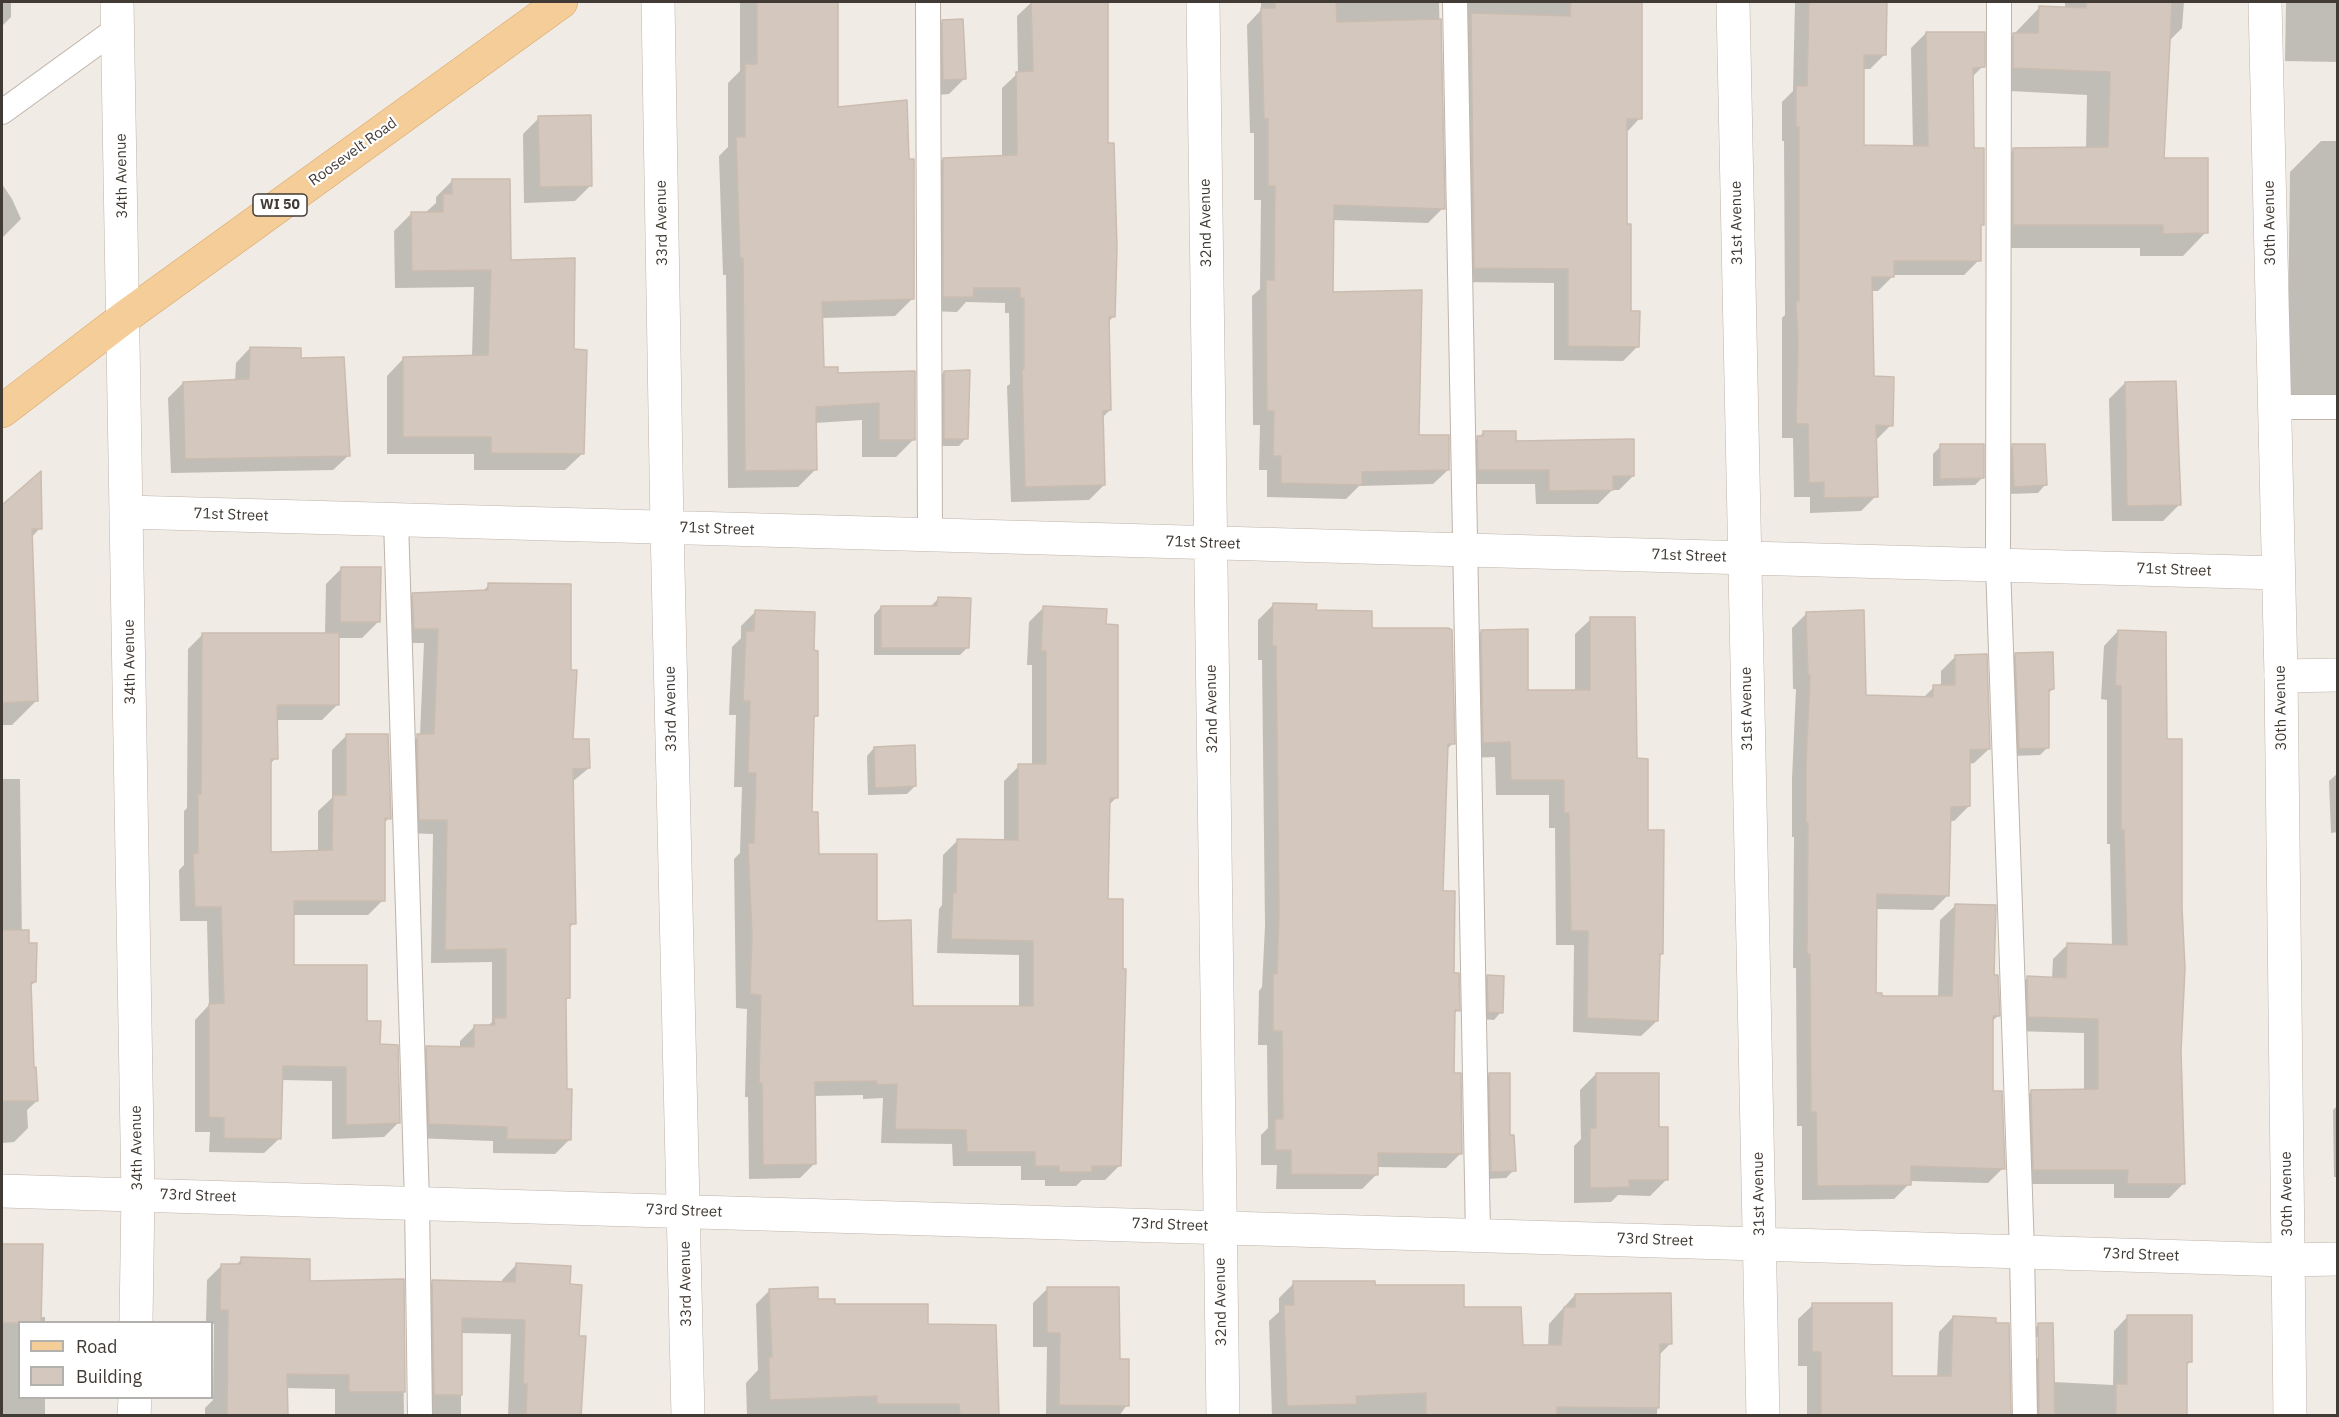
<!DOCTYPE html>
<style>
body{margin:0}
#map{position:relative;width:2339px;height:1417px;overflow:hidden;background:#f0ebe4;font-family:"IBM Plex Sans",sans-serif}
canvas{display:block}
.frame{position:absolute;inset:0;border:3px solid #423b35;pointer-events:none}
.legend{position:absolute;left:18px;top:1321px;width:195px;height:78px;box-sizing:border-box;background:#fff;border:2px solid #b3b1ae;margin:0;padding:8px 10px;list-style:none;font-size:18px;color:#423b35}
.legend li{display:flex;align-items:center;gap:12px;height:30px}
.legend b{width:30px;border:2px solid #b3b1ae}
</style>
<div id="map">
<canvas width="2339" height="1417"></canvas>
<div class="frame"></div>
<ul class="legend">
<li><b style="height:8px;background:#f5cd99"></b>Road</li>
<li><b style="height:16px;background:#d4c8be"></b>Building</li>
</ul>
</div>
<script>
const c = document.querySelector('canvas').getContext('2d');
c.lineJoin = 'round';
function fill(path, color) {
  c.fillStyle = color;
  c.fill(path, 'evenodd');
}
function shape(rows) {
  const path = new Path2D();
  for (const r of rows) {
    path.moveTo(r[0], r[1]);
    for (let i = 2; i < r.length; i += 2) path.lineTo(r[i], r[i + 1]);
  }
  return path;
}
function strokePath(path, color, width, dash) {
  c.strokeStyle = color;
  c.lineWidth = width;
  c.lineCap = dash ? 'butt' : 'round';
  c.setLineDash(dash || []);
  c.stroke(path);
}
function drawText(font, color, halo, rows, align = 'center') {
  c.font = font + ' "IBM Plex Sans",sans-serif';
  c.lineWidth = 4.5;
  c.setLineDash([]);
  c.textBaseline = 'middle';
  c.strokeStyle = halo;
  c.fillStyle = color;
  for (const [text, x, y, turn = 0] of rows) {
    c.save();
    c.translate(x, y);
    c.rotate((+turn || 0) * Math.PI / 180);
    c.textAlign = isNaN(turn) ? turn : align;
    if (halo) c.strokeText(text, 0, 0);
    c.fillText(text, 0, 0);
    c.restore();
  }
}
const shadow = shape([
 [2,2,11,2,11,17,2,26],
 [740,2,836,2,837,108,913,298,895,316,821,318,823,369,837,375,914,373,914,439,896,457,862,457,862,420,815,423,815,470,798,487,728,488,726,275,723,275,719,156,728,147,728,83,740,71],
 [1032,2,1107,2,1106,145,1114,316,1108,322,1110,410,1102,418,1104,485,1089,500,1011,502,1007,386,1010,384,1009,313,1005,313,1005,303,966,302,957,312,929,311,928,174,943,159,1002,157,1002,88,1018,73,1017,16],
 [1261,2,1439,2,1443,208,1428,223,1332,220,1331,293,1418,436,1448,470,1433,484,1359,486,1346,499,1267,497,1267,470,1259,470,1260,425,1253,425,1252,296,1260,289,1261,200,1254,200,1254,133,1250,133,1247,25,1261,10],
 [1440,2,1641,2,1640,118,1626,133,1626,225,1630,313,1637,347,1623,361,1554,360,1554,283,1460,282,1453,9],
 [1795,2,1884,2,1885,54,1870,69,1863,69,1863,146,1913,147,1911,48,1926,33,1983,66,1971,78,1973,150,1983,224,1979,228,1979,260,1964,275,1894,275,1878,291,1871,291,1872,378,1891,425,1876,440,1876,496,1861,511,1810,513,1810,497,1794,497,1793,438,1782,438,1782,318,1785,315,1784,141,1782,141,1782,102,1793,91],
 [2065,2,2184,2,2182,28,2168,42,2163,160,2206,232,2183,256,2140,256,2140,248,1990,248,1990,173,2014,149,2086,149,2087,95,1991,90,1991,58,2039,8,2065,9],
 [2286,2,2338,2,2338,62,2285,61],
 [943,21,965,78,949,94,927,96,927,37],
 [539,118,591,185,575,201,524,203,523,134],
 [2321,141,2338,141,2338,413,2287,413,2290,172],
 [453,180,509,261,583,453,565,470,474,470,474,454,387,454,387,376,404,358,472,357,474,287,395,288,394,231,412,213,425,213,436,203,436,197],
 [2,184,12,199,21,219,2,238],
 [250,348,299,360,348,456,333,470,171,473,168,398,183,383,235,381,236,363],
 [944,372,966,438,959,446,937,446,937,380],
 [2125,383,2179,505,2163,521,2112,521,2109,399],
 [1484,432,1514,442,1633,476,1619,490,1612,490,1598,504,1536,504,1535,484,1465,484,1464,451],
 [1941,446,1982,478,1975,485,1933,486,1933,454],
 [2013,446,2045,485,2038,493,2007,494,2005,453],
 [39,474,40,528,31,538,36,701,12,725,2,725,2,507],
 [342,568,378,622,362,638,337,638,337,705,322,720,276,720,276,758,270,764,270,853,318,852,318,811,332,798,332,750,347,735,389,818,383,824,383,900,368,915,293,915,293,967,366,1022,379,1046,399,1122,384,1137,332,1139,332,1081,281,1080,279,1139,264,1153,209,1152,210,1132,195,1132,195,1020,209,1005,207,921,180,921,179,870,184,865,184,811,187,808,188,649,203,634,325,634,326,584],
 [489,585,572,741,589,768,572,782,574,923,568,929,568,998,564,1002,565,1091,570,1139,555,1154,493,1153,493,1141,415,1138,413,1062,427,1047,460,1048,460,1041,475,1026,488,1026,492,1022,492,962,431,963,433,834,406,833,403,750,420,735,424,643,400,643,399,609,413,594,482,592],
 [938,599,968,647,960,655,874,655,874,615,881,607,931,606],
 [1273,605,1315,612,1370,629,1453,743,1446,750,1442,892,1458,1010,1453,1015,1452,1074,1461,1153,1446,1168,1377,1167,1377,1174,1362,1189,1276,1189,1277,1165,1261,1165,1261,1135,1268,1128,1267,1045,1258,1045,1259,991,1262,987,1265,926,1262,660,1258,660,1258,620],
 [1044,607,1117,797,1109,805,1107,901,1120,1165,1105,1180,1082,1180,1076,1186,1045,1186,1045,1180,1021,1180,1021,1166,953,1166,952,1144,881,1143,883,1098,863,1099,863,1095,813,1096,814,1164,800,1178,749,1179,748,1097,745,1097,747,1009,736,1008,734,859,740,853,742,787,734,787,736,715,729,715,732,647,741,638,741,626,756,611,813,652,816,715,812,719,810,814,818,856,875,922,912,1007,1019,1007,1019,955,937,953,939,909,942,905,943,855,958,840,1004,841,1004,781,1019,766,1032,766,1032,665,1027,665,1029,622],
 [1807,613,1864,696,1923,698,1934,687,1941,687,1941,671,1956,656,1989,749,1974,763,1969,764,1969,806,1954,821,1949,821,1948,895,1933,910,1876,909,1874,995,1881,998,1938,998,1940,920,1955,906,1993,977,1998,1016,1991,1022,1991,1092,2003,1168,1988,1183,1909,1181,1909,1184,1894,1199,1802,1200,1802,1126,1797,1126,1796,968,1793,968,1794,837,1792,837,1792,779,1796,689,1793,689,1792,628],
 [1591,619,1635,760,1662,953,1658,957,1657,1021,1641,1036,1573,1032,1574,945,1556,945,1555,828,1549,828,1549,795,1496,795,1495,757,1468,758,1466,646,1482,631,1527,692,1575,692,1575,634],
 [2118,631,2165,741,2183,1184,2169,1198,2114,1198,2114,1184,2019,1184,2017,1106,2031,1092,2084,1091,2084,1033,2014,1031,2013,992,2027,978,2052,979,2053,959,2068,944,2112,946,2110,844,2107,844,2107,700,2101,699,2104,646],
 [2016,654,2053,689,2047,694,2048,747,2040,755,2012,756,2008,662],
 [874,748,915,786,907,794,868,795,867,756],
 [2338,773,2338,832,2331,833,2329,781],
 [2,779,20,779,22,944,35,982,29,987,32,1069,37,1101,27,1110,28,1128,14,1142,2,1143],
 [1488,976,1501,1012,1494,1020,1481,1019,1480,984],
 [1490,1074,1509,1136,1514,1170,1506,1178,1484,1179,1482,1082],
 [1596,1074,1658,1129,1666,1180,1650,1196,1618,1195,1611,1202,1574,1203,1574,1146,1581,1139,1580,1090],
 [2338,1105,2338,1177,2334,1177,2333,1110],
 [2,1245,41,1246,40,1317,45,1317,45,1322,20,1322,20,1398,45,1398,45,1416,2,1416],
 [242,1259,308,1282,402,1281,404,1416,335,1416,335,1389,286,1388,286,1416,205,1416,205,1408,213,1400,214,1324,206,1322,207,1280,221,1266,235,1266],
 [516,1265,569,1285,578,1337,581,1416,508,1416,511,1334,461,1333,461,1416,420,1416,418,1296,433,1281,502,1283,502,1280],
 [1294,1283,1374,1286,1462,1309,1521,1347,1548,1347,1549,1324,1575,1295,1671,1343,1658,1356,1657,1416,1272,1416,1269,1321,1279,1312,1279,1298],
 [1047,1289,1118,1360,1127,1405,1119,1416,1046,1416,1047,1347,1033,1347,1033,1303],
 [770,1290,927,1326,998,1416,747,1416,746,1383,758,1370,756,1304],
 [1813,1305,1890,1378,1937,1378,1939,1332,1953,1317,2009,1416,1807,1416,1807,1366,1798,1366,1798,1319],
 [2128,1316,2190,1362,2186,1366,2185,1416,2025,1416,2024,1339,2038,1325,2053,1382,2113,1385,2114,1331],
 [2036,1337,2039,1337,2040,1358,2037,1358],
 [2338,1366,2338,1416,2337,1416,2337,1367]
]);
const building = shape([
 [757,2,838,2,838,107,907,100,909,159,914,159,914,299,822,302,824,367,838,367,838,373,915,371,915,440,879,440,879,403,816,407,817,470,745,471,743,258,740,258,736,137,745,137,745,64,757,64,757,2],
 [1031,2,1108,2,1108,143,1114,143,1117,248,1115,317,1109,317,1111,410,1103,411,1105,485,1025,487,1022,369,1024,369,1024,298,1020,298,1020,288,974,288,973,297,943,297,943,158,1017,155,1016,72,1033,71,1031,2],
 [1275,2,1336,2,1337,22,1441,19,1445,209,1334,205,1333,292,1422,290,1419,435,1449,435,1449,470,1362,472,1362,485,1281,483,1281,456,1273,456,1274,411,1267,411,1266,280,1274,280,1275,186,1268,186,1268,119,1264,119,1261,8,1275,8,1275,2],
 [1571,2,1642,2,1642,119,1627,119,1627,224,1631,224,1631,311,1640,311,1639,347,1568,346,1568,269,1474,268,1471,13,1570,16,1571,2],
 [1809,2,1887,2,1886,55,1864,55,1864,145,1928,146,1926,32,1985,32,1985,67,1973,68,1974,148,1984,148,1984,225,1981,225,1981,261,1894,261,1894,277,1872,277,1874,376,1894,377,1893,426,1876,425,1878,497,1824,498,1824,482,1809,483,1808,424,1796,424,1798,342,1796,301,1799,301,1799,127,1796,127,1796,86,1807,86,1809,2],
 [2086,2,2172,2,2164,158,2208,158,2208,233,2163,234,2163,225,2013,225,2013,148,2108,147,2110,72,2013,68,2013,33,2038,33,2039,6,2086,8,2086,2],
 [963,19,966,79,943,80,942,20,963,19],
 [591,115,592,186,540,187,538,116,591,115],
 [452,179,510,179,511,260,575,258,574,349,587,350,584,454,491,453,491,437,403,437,403,357,488,355,491,270,412,271,411,212,443,212,443,194,452,194,452,179],
 [250,347,301,348,301,358,344,357,350,456,185,459,183,382,249,379,250,347],
 [970,370,968,439,944,439,944,371,970,370],
 [2176,381,2181,505,2127,506,2125,382,2176,381],
 [1483,431,1516,431,1516,441,1634,439,1634,476,1613,476,1613,490,1549,491,1549,470,1478,470,1477,436,1483,436,1483,431],
 [1940,444,1984,444,1984,478,1940,479,1940,444],
 [2012,444,2045,444,2047,485,2014,487,2012,444],
 [41,471,42,529,32,529,38,701,2,703,2,505,41,471],
 [341,567,381,567,380,622,340,622,341,567],
 [488,583,571,584,571,670,577,670,573,739,589,739,590,768,573,769,576,924,570,924,570,998,566,998,567,1089,572,1089,571,1140,507,1139,507,1127,429,1124,426,1046,474,1047,474,1025,495,1025,494,1018,506,1018,506,949,445,950,447,820,419,820,417,734,434,734,438,629,414,629,412,593,488,590,488,583],
 [938,597,971,598,969,648,881,648,881,606,937,606,938,597],
 [1273,603,1317,604,1316,610,1372,611,1372,628,1448,628,1452,630,1455,744,1448,744,1443,891,1455,891,1454,973,1459,973,1460,1011,1455,1010,1454,1073,1461,1073,1462,1154,1378,1153,1378,1175,1291,1174,1291,1150,1275,1150,1275,1119,1283,1119,1282,1031,1273,1031,1273,974,1277,974,1279,910,1276,646,1272,646,1273,603],
 [1043,606,1107,609,1106,624,1118,625,1118,798,1110,798,1108,899,1123,899,1123,969,1126,969,1121,1166,1092,1166,1092,1172,1059,1172,1059,1166,1035,1166,1035,1152,967,1152,966,1130,895,1129,897,1084,877,1085,877,1081,815,1082,816,1164,763,1165,762,1083,759,1083,761,995,750,994,752,936,748,843,754,843,756,773,748,773,750,701,743,701,746,631,754,631,755,610,815,612,814,650,818,651,818,716,814,716,812,812,818,812,819,854,877,854,877,921,911,920,913,1006,1033,1006,1033,941,951,939,953,893,956,893,957,839,1018,840,1018,764,1046,764,1046,651,1041,651,1043,606],
 [1864,610,1866,695,1933,697,1933,685,1955,685,1955,655,1987,654,1990,749,1970,750,1970,806,1951,807,1949,896,1877,894,1876,993,1882,993,1882,996,1952,996,1955,904,1996,905,1994,975,1998,975,2000,1016,1993,1016,1993,1091,2002,1091,2005,1169,1911,1166,1911,1185,1817,1186,1816,1112,1811,1112,1810,954,1807,954,1808,823,1806,823,1806,763,1810,675,1808,675,1806,612,1864,610],
 [1590,617,1635,617,1637,758,1648,759,1648,830,1664,830,1663,954,1660,954,1658,1021,1587,1018,1588,931,1571,931,1569,813,1564,813,1564,780,1511,780,1510,742,1483,743,1481,630,1528,629,1528,690,1590,690,1590,617],
 [2118,630,2166,632,2167,739,2182,739,2182,908,2185,968,2181,1051,2185,1184,2127,1184,2128,1170,2033,1170,2031,1090,2098,1089,2098,1019,2028,1017,2027,976,2066,978,2067,943,2127,945,2124,830,2121,830,2121,686,2115,685,2118,630],
 [202,633,339,633,339,705,277,705,278,759,271,759,271,852,332,850,333,795,346,795,346,734,388,734,391,819,385,818,385,901,294,901,294,965,367,965,367,1021,381,1021,380,1044,398,1045,400,1123,346,1125,346,1067,283,1066,281,1139,224,1138,224,1118,209,1117,209,1004,224,1003,221,907,195,907,193,854,198,853,198,794,201,794,202,633],
 [2053,652,2054,689,2049,690,2049,748,2019,749,2015,653,2053,652],
 [915,745,916,786,875,788,874,747,915,745],
 [2,930,29,930,29,943,37,943,36,982,31,982,34,1068,36,1067,38,1101,2,1101,2,930],
 [1487,975,1504,976,1503,1013,1488,1012,1487,975],
 [1489,1073,1510,1073,1510,1135,1514,1135,1516,1171,1491,1172,1489,1073],
 [1596,1073,1659,1073,1659,1127,1668,1127,1668,1180,1629,1180,1629,1187,1590,1188,1590,1128,1596,1128,1596,1073],
 [2,1244,43,1244,41,1323,2,1323,2,1244],
 [241,1257,310,1259,310,1281,404,1279,405,1392,349,1392,349,1375,287,1374,288,1416,227,1416,228,1310,220,1310,221,1264,241,1264,241,1257],
 [516,1263,571,1266,570,1284,582,1285,579,1336,586,1336,581,1416,526,1416,527,1384,523,1384,525,1320,462,1318,462,1395,434,1395,432,1280,515,1282,516,1263],
 [1293,1281,1375,1281,1375,1285,1464,1285,1464,1307,1521,1307,1523,1345,1561,1345,1564,1307,1575,1307,1575,1294,1671,1293,1672,1344,1660,1344,1659,1408,1557,1407,1557,1416,1426,1416,1426,1393,1356,1396,1357,1404,1287,1406,1284,1305,1294,1305,1293,1281],
 [818,1287,818,1299,835,1299,835,1304,928,1304,928,1324,996,1325,999,1416,960,1416,959,1404,877,1404,877,1396,770,1400,769,1366,769,1357,772,1357,769,1289,818,1287],
 [1047,1287,1119,1287,1120,1359,1129,1359,1129,1406,1059,1405,1060,1333,1047,1333,1047,1287],
 [1812,1303,1892,1303,1892,1376,1951,1376,1953,1316,1996,1318,1996,1323,2009,1323,2011,1416,1821,1416,1821,1352,1812,1352,1812,1303],
 [2127,1315,2192,1315,2192,1362,2187,1362,2187,1416,2116,1416,2116,1384,2127,1384,2127,1315],
 [2038,1323,2053,1323,2055,1416,2039,1416,2038,1323]
]);
const service = shape([
 [928,2,930,535],
 [1455,2,1478,1235],
 [1999,2,1998,565,2022,1251,2025,1416],
 [2,112,118,28],
 [2274,407,2338,407],
 [396,520,417,1202,420,1416]
]);
const minor = shape([
 [117,2,138,1194,136,1322],
 [658,2,667,527,688,1416],
 [1203,2,1223,1416],
 [1733,2,1763,1416],
 [127,512,2278,573],
 [2281,676,2338,675],
 [2,1191,2288,1260,2338,1259],
 [134,1416,135,1398]
]);
const tertiary = shape([
 [2265,2,2281,676,2290,1416]
]);
const primary = shape([
 [2,411,125,317,561,2]
]);
const shields = [
 [280,205,54]
];
const shieldNames = [
 ["WI 50",280,205]
];
const streetNames = [
 ["Roosevelt Road",353,152,-36],
 ["34th Avenue",122,176,-91],
 ["33rd Avenue",662,223,-91],
 ["32nd Avenue",1206,223,-91],
 ["31st Avenue",1737,223,-91],
 ["30th Avenue",2270,223,-91],
 ["71st Street",231,515,2],
 ["71st Street",717,529,2],
 ["71st Street",1203,543,2],
 ["71st Street",1689,556,2],
 ["71st Street",2174,570,2],
 ["34th Avenue",130,662,-91],
 ["30th Avenue",2281,708,-91],
 ["33rd Avenue",671,709,-91],
 ["32nd Avenue",1212,709,-91],
 ["31st Avenue",1747,709,-91],
 ["34th Avenue",137,1148,-91],
 ["31st Avenue",1759,1194,-91],
 ["30th Avenue",2287,1194,-91],
 ["73rd Street",198,1196,2],
 ["73rd Street",684,1211,2],
 ["73rd Street",1170,1225,2],
 ["73rd Street",1655,1240,2],
 ["73rd Street",2141,1255,2],
 ["33rd Avenue",686,1284,-91],
 ["32nd Avenue",1221,1302,-91]
];
fill(shadow, '#0003');
fill(building, '#d4c8be');
strokePath(building, '#cbbcaf', 1.5);
strokePath(service, '#beb4ab', 26);
strokePath(minor, '#beb4ab', 34);
strokePath(tertiary, '#beb4ab', 34);
strokePath(primary, '#d8a76a', 34);
strokePath(service, '#fff', 24);
strokePath(minor, '#fff', 33);
strokePath(tertiary, '#fff', 33);
strokePath(primary, '#f5cd99', 33);
for (const [x, y, w] of shields) {
  const box = new Path2D();
  box.roundRect(x - w / 2, y - 11, w, 22, 4.5);
  c.fillStyle = '#fff';
  c.fill(box);
  strokePath(box, '#423b35', 1.5);
}
drawText('bold 14px', '#423b35', null, shieldNames);
drawText('15px', '#423b35', '#fff', streetNames);
</script>
